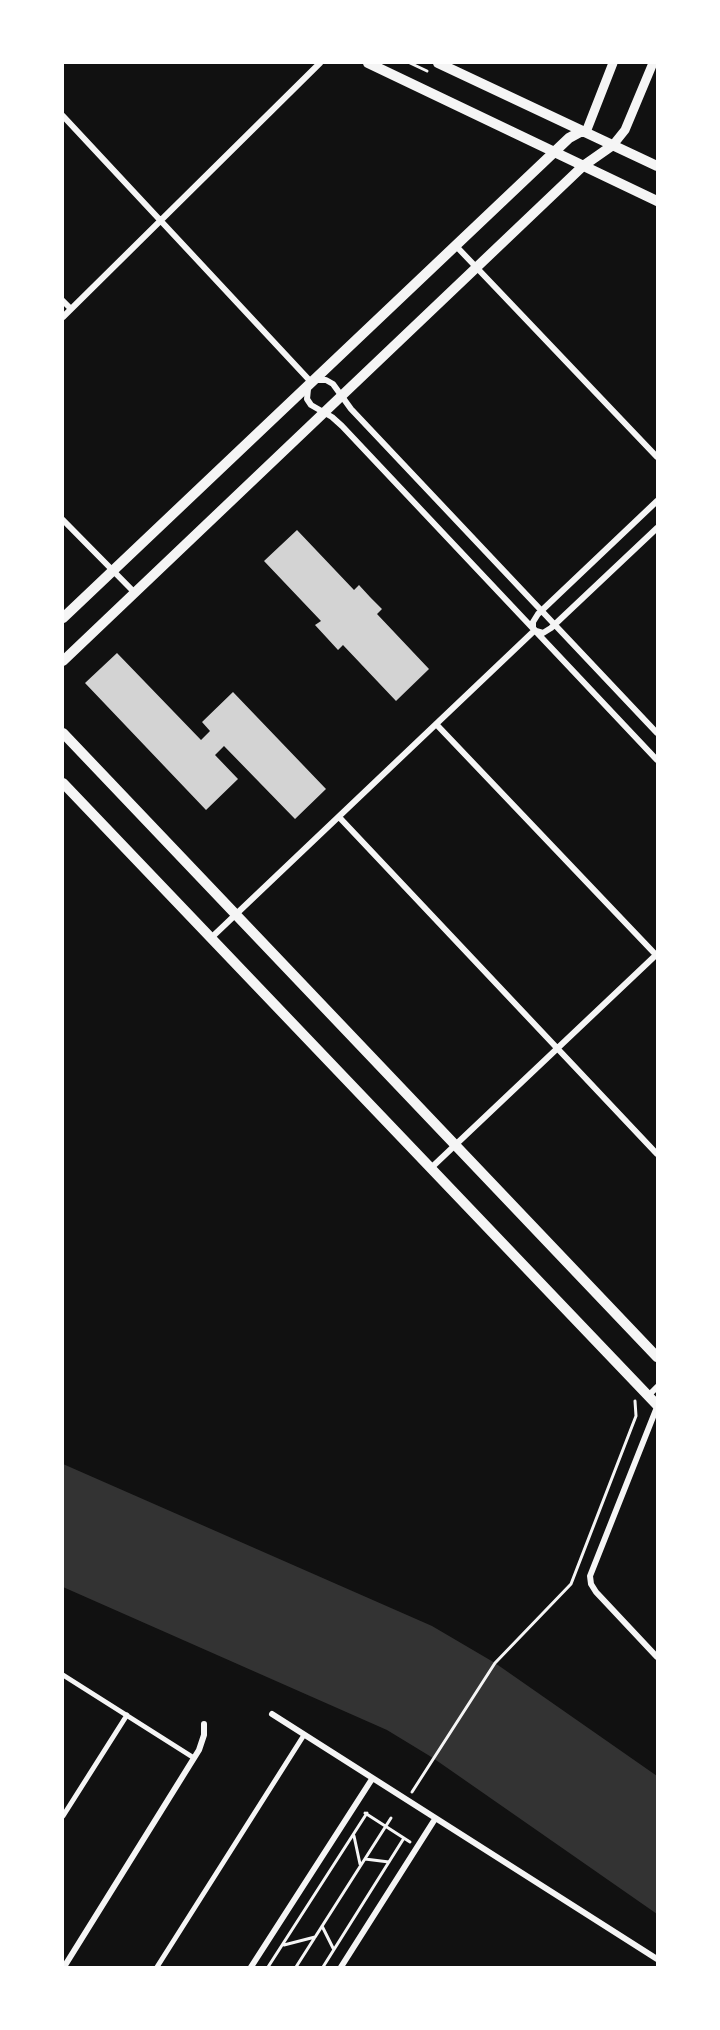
<!DOCTYPE html>
<style>
body{margin:0}
#map{position:relative;width:720px;height:2030px;overflow:hidden;background:#111;font-family:"PT Sans",sans-serif}
canvas{display:block}
.frame{position:absolute;inset:0;border:64px solid #fff;pointer-events:none}
</style>
<div id="map">
<canvas width="720" height="2030"></canvas>
<div class="frame"></div>
</div>
<script>
const c = document.querySelector('canvas').getContext('2d');
c.lineJoin = 'round';
function fill(path, color) {
  c.fillStyle = color;
  c.fill(path, 'evenodd');
}
function shape(rows) {
  const path = new Path2D();
  for (const r of rows) {
    path.moveTo(r[0], r[1]);
    for (let i = 2; i < r.length; i += 2) path.lineTo(r[i], r[i + 1]);
  }
  return path;
}
function strokePath(path, color, width, dash) {
  c.strokeStyle = color;
  c.lineWidth = width;
  c.lineCap = dash ? 'butt' : 'round';
  c.setLineDash(dash || []);
  c.stroke(path);
}
const water = shape([
 [63,1464,432,1626,495,1663,657,1776,657,1914,433,1758,387,1730,63,1587]
]);
const building = shape([
 [297,530,354,590,359,585,370,597,382,609,377,614,429,669,396,701,343,645,338,650,327,638,315,625,321,621,264,561],
 [117,653,201,740,210,731,202,722,233,692,326,789,295,819,224,746,215,755,238,779,206,810,85,683]
]);
const path = shape([
 [410,63,427,71],
 [412,1792,495,1663,571,1584,636,1416,635,1401],
 [365,1813,410,1842],
 [354,1836,360,1864],
 [365,1859,389,1862],
 [322,1926,333,1948],
 [284,1945,315,1937],
 [268,1967,367,1813],
 [296,1967,391,1818],
 [323,1967,404,1838]
]);
const pedestrian = shape([
 [63,1675,194,1758],
 [63,1816,127,1715],
 [157,1967,304,1735]
]);
const minor = shape([
 [63,116,312,383],
 [456,246,657,457],
 [63,301,71,309],
 [63,317,320,63],
 [317,380,326,380,333,384,351,409,657,733],
 [308,389,307,399,311,405,332,417,342,426,657,760],
 [63,520,135,593],
 [533,627,533,622,538,614,657,501],
 [536,631,543,633,551,628,657,528],
 [436,724,657,956],
 [339,817,657,1154],
 [211,938,535,630],
 [431,1168,657,954],
 [648,1396,657,1387],
 [657,1407,590,1576,591,1584,596,1592,657,1657],
 [272,1714,657,1959],
 [64,1967,199,1750,204,1735,204,1724],
 [251,1967,372,1779],
 [341,1967,435,1819]
]);
const tertiary = shape([
 [586,132,613,63],
 [613,145,625,130,653,63]
]);
const secondary = shape([
 [368,63,657,201],
 [438,63,657,166],
 [63,618,569,138,580,132,586,132],
 [63,661,583,166,613,145],
 [63,733,657,1357],
 [63,783,657,1405]
]);
fill(water, '#333');
fill(building, '#d3d3d3');
strokePath(path, '#f5f5f5', 3);
strokePath(pedestrian, '#f5f5f5', 5);
strokePath(minor, '#f5f5f5', 6);
strokePath(tertiary, '#f5f5f5', 9);
strokePath(secondary, '#f5f5f5', 10);
</script>
